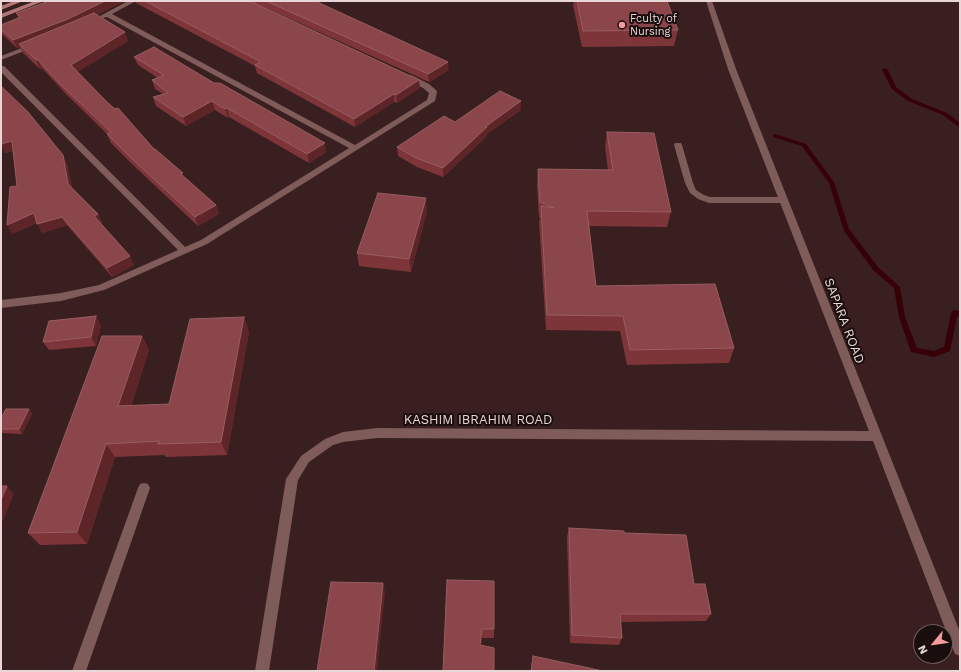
<!DOCTYPE html>
<style>
body{margin:0}
#map{position:relative;width:961px;height:672px;overflow:hidden;background:#391f1f;font-family:"Work Sans",sans-serif}
canvas{display:block}
.frame{position:absolute;inset:0;border:2px solid #e9d6d6;pointer-events:none}
.north{position:absolute;left:913px;top:624px;width:40px;height:40px;box-sizing:border-box;background:#190d0d;border:1px solid #6c5d5d;border-radius:50%;rotate:241deg;font-size:11px;font-weight:700;line-height:16px;text-align:center;color:#e9d6d6}
.north::after{content:'';display:block;margin:auto;width:14px;height:18px;background:#f59b9b;clip-path:polygon(50% 0,100% 100%,50% 72%,0 100%)}
</style>
<div id="map">
<canvas width="961" height="672"></canvas>
<div class="frame"></div>
<div class="north">N</div>
</div>
<script>
const c = document.querySelector('canvas').getContext('2d');
c.lineJoin = 'round';
function shape(rows) {
  const path = new Path2D();
  for (const r of rows) {
    path.moveTo(r[0], r[1]);
    for (let i = 2; i < r.length; i += 2) path.lineTo(r[i], r[i + 1]);
  }
  return path;
}
function fill(path, color) {
  c.fillStyle = color;
  c.fill(path, 'evenodd');
}
function strokePath(path, color, width, dash) {
  c.strokeStyle = color;
  c.lineWidth = width;
  c.lineCap = dash ? 'butt' : 'round';
  c.setLineDash(dash || []);
  c.stroke(path);
}
function drawText(font, color, halo, rows, align = 'center') {
  c.font = font + ' "Work Sans",sans-serif';
  c.lineWidth = 4;
  c.setLineDash([]);
  c.textBaseline = 'middle';
  c.strokeStyle = halo;
  c.fillStyle = color;
  for (const [text, x, y, turn = 0] of rows) {
    c.save();
    c.translate(x, y);
    c.rotate((+turn || 0) * Math.PI / 180);
    c.textAlign = isNaN(turn) ? turn : align;
    if (halo) c.strokeText(text, 0, 0);
    c.fillText(text, 0, 0);
    c.restore();
  }
}
const stream = shape([
 [885,68,888,70,896,87,912,99,947,113,960,123,960,128,943,115,908,101,892,89,882,70,885,68],
 [775,134,806,144,834,182,849,229,878,267,900,287,905,317,917,348,934,351,944,347,951,313,954,310,960,311,960,317,957,316,950,351,934,357,911,352,899,317,894,288,874,271,844,231,829,183,802,146,773,137,773,135,775,134]
]);
const lane = shape([
 [675,143,681,143,682,145,693,183,696,190,704,195,710,197,783,197,787,200,783,203,709,203,698,199,690,193,685,183,674,145,675,143]
]);
const street = shape([
 [128,1,136,1,112,14,355,145,427,100,429,93,423,88,405,79,405,75,411,75,429,84,436,90,437,92,435,101,207,244,104,290,61,301,1,308,1,300,61,293,99,285,178,250,1,72,1,66,4,66,185,247,201,240,349,148,107,17,103,18,100,16,128,1],
 [706,1,712,1,736,69,960,632,960,656,955,654,953,649,873,441,377,438,343,442,333,445,309,462,298,480,269,671,255,671,286,479,301,456,325,439,343,432,377,428,869,431,728,69,706,1],
 [35,43,37,44,37,46,1,60,1,56,35,43],
 [144,483,148,484,150,488,86,671,72,671,138,488,140,484,144,483]
]);
const secondary = shape([
 [14,1,23,1,1,10,1,6,14,1],
 [35,1,44,1,1,18,1,14,35,1]
]);
const wall = shape([
 [49,1,125,1,96,15,128,41,77,72,154,149,185,178,216,205,219,214,198,226,133,165,111,143,107,134,65,93,42,68,40,69,23,53,20,47,17,48,2,34,1,32,1,25,18,18,16,13],
 [135,1,250,1,420,88,397,103,394,102,355,127,257,73,255,66,136,3],
 [251,1,315,1,449,70,429,82],
 [574,1,667,1,678,30,674,46,582,47,573,5],
 [134,57,326,152,309,163,229,117,228,118,215,110,186,126,156,106,153,97,163,94,155,89,152,80,158,78,138,65],
 [521,101,521,110,487,134,487,136,443,177,417,167,398,156,397,147,455,122],
 [607,132,671,212,667,227,589,226,596,286,734,348,729,363,627,365,620,331,546,330,539,222,540,218,539,217,537,185,538,169,608,170,605,147],
 [1,145,67,163,72,188,98,214,102,223,101,224,134,265,112,277,67,225,42,233,37,223,12,234,17,186,13,151,5,153],
 [427,211,411,272,359,266,357,253],
 [244,317,249,332,227,455,166,457,164,455,115,457,87,544,40,545,28,533,142,336,149,350,131,406,169,404],
 [101,325,96,346,49,350,43,342],
 [29,409,32,414,22,434,1,433,1,418],
 [569,528,624,533,694,584,711,614,706,621,621,622,622,638,619,645,570,643,567,537],
 [447,580,494,629,494,638,482,638,481,646]
]);
const shadedWall = shape([
 [105,1,125,1,71,27,19,44,20,47,17,48,13,40],
 [125,32,128,41,74,74,71,65],
 [36,60,38,60,42,68,40,69],
 [448,62,449,70,429,82,428,74],
 [419,80,420,88,397,103,396,95],
 [394,94,394,102,355,127,354,119],
 [212,101,215,110,186,126,183,117],
 [521,101,521,110,487,134,487,136,443,177,443,168,485,127],
 [227,108,229,117,228,118,225,109],
 [12,141,16,150,5,153,1,144],
 [325,143,326,152,309,163,307,154],
 [63,155,67,163,73,193,68,184],
 [426,198,427,211,411,272,409,259],
 [216,205,219,214,198,226,195,217],
 [34,213,39,222,12,234,7,225],
 [98,214,102,223,98,225,94,216],
 [62,217,67,225,42,233,37,224],
 [130,256,134,265,112,277,107,268],
 [96,316,101,325,96,346,91,337],
 [244,317,249,332,227,455,221,442],
 [142,336,149,350,127,420,118,406],
 [29,409,32,414,22,434,19,429],
 [106,444,115,457,87,544,77,532],
 [7,486,14,494,1,525,1,500],
 [383,583,385,593,377,671,374,671],
 [482,629,482,638,480,654,480,645]
]);
const building = shape([
 [49,1,105,1,68,19,13,40,1,29,1,25,21,17,16,13,49,1],
 [145,1,250,1,419,80,396,95,394,94,354,119,255,65,261,62,145,1],
 [266,1,315,1,448,62,428,74,266,1],
 [577,1,667,1,678,30,583,31,577,1],
 [94,13,125,32,71,65,107,102,115,109,118,108,154,149,155,149,183,173,181,174,216,205,195,217,130,157,107,134,111,132,61,85,38,60,36,60,19,44,94,13],
 [154,47,214,83,220,83,325,143,307,154,227,108,225,109,212,101,183,117,153,97,168,93,152,80,164,75,134,57,154,47],
 [1,86,28,112,63,155,68,184,98,214,94,216,130,256,107,268,62,217,37,224,34,213,7,225,10,187,17,186,12,141,1,144,1,86],
 [500,91,521,101,485,127,487,127,443,168,416,158,397,147,444,116,455,122,500,91],
 [607,132,654,133,671,212,587,211,596,286,715,284,734,348,630,350,623,316,547,315,541,206,554,208,540,202,538,169,613,170,607,132],
 [378,193,426,198,409,259,357,253,378,193],
 [96,316,91,337,43,342,49,321,96,316],
 [244,317,221,442,158,444,159,441,106,444,77,532,28,533,102,336,142,336,118,406,169,404,190,319,244,317],
 [6,409,29,409,19,429,1,429,1,418,6,409],
 [1,486,7,486,1,500,1,486],
 [569,528,624,531,624,533,686,535,694,584,705,584,711,614,620,614,622,638,572,635,569,528],
 [447,580,494,581,494,629,482,629,480,645,494,648,494,671,443,671,447,580],
 [331,582,383,583,374,671,317,671,331,582],
 [533,656,603,671,531,671,533,656]
]);
const markers = [
 [622,25,4,"#f59b9b"]
];
const farPoinames = [
 ["Fculty of",630,19],
 ["Nursing",630,32]
];
const streetNames = [
 ["SAPARA ROAD",844,321,69],
 ["KASHIM IBRAHIM ROAD",478,420]
];
fill(stream, '#370007');
fill(lane, '#7f5b5a');
fill(street, '#7f5b5a');
fill(secondary, '#b17776');
fill(wall, '#7e353a');
fill(shadedWall, '#5e2528');
fill(building, '#8a464b');
strokePath(building, '#985d60', 1);
for (const [x, y, r, color] of markers) {
  const dot = new Path2D();
  dot.arc(x, y, r, 0, 2 * Math.PI);
  c.fillStyle = color;
  c.fill(dot);
  strokePath(dot, '#190d0d', 1.5);
}
drawText('11px', '#e9d6d6', '#190d0d', farPoinames, 'left');
drawText('13px', '#e9d6d6', '#190d0d', streetNames);
</script>
